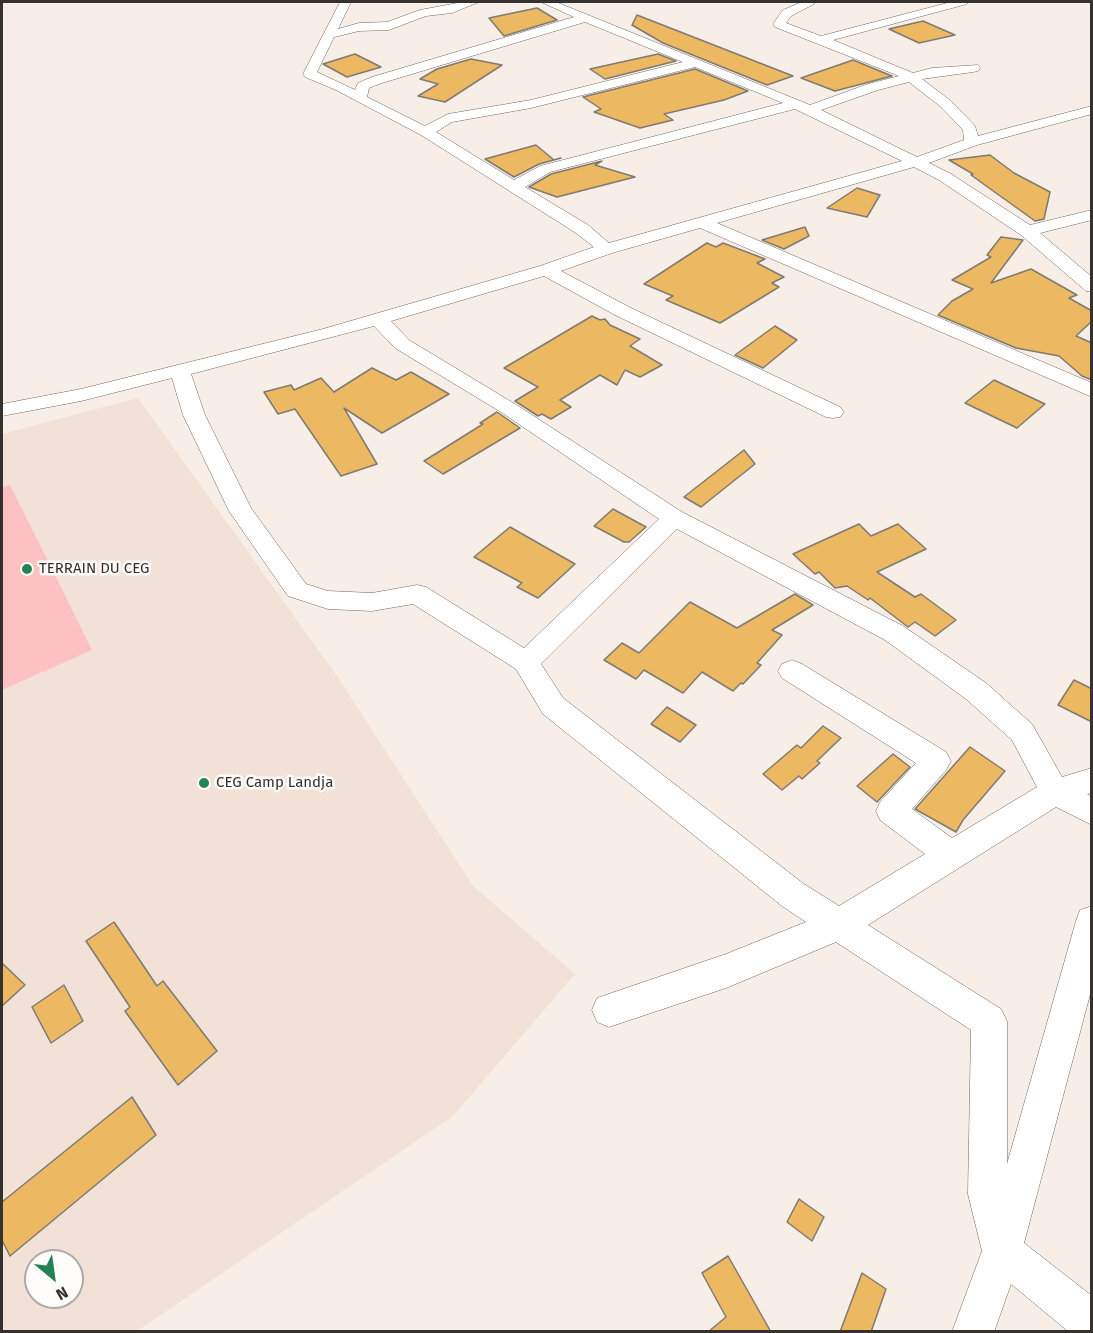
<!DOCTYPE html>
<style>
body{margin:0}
#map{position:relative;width:1093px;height:1333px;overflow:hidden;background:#f7eee7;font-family:"Fira Sans",sans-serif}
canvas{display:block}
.frame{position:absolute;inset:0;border:3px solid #34312e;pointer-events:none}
.north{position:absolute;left:24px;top:1249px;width:60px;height:60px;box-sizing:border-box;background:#fefdfb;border:2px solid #adaba9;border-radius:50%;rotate:151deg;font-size:16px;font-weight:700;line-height:24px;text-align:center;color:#34312e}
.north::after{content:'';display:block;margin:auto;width:21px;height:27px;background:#248158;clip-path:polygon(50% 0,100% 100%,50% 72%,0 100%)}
</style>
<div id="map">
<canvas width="1093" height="1333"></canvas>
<div class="frame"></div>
<div class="north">N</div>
</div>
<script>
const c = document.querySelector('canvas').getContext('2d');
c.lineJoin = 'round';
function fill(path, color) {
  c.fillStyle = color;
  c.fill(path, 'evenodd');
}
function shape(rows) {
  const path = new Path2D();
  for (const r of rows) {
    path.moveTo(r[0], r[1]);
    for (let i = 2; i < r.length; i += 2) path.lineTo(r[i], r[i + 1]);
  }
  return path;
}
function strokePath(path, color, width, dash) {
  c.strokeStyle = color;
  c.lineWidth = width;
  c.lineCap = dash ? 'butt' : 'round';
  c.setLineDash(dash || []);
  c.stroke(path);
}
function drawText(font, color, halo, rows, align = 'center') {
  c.font = font + ' "Fira Sans",sans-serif';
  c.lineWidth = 5;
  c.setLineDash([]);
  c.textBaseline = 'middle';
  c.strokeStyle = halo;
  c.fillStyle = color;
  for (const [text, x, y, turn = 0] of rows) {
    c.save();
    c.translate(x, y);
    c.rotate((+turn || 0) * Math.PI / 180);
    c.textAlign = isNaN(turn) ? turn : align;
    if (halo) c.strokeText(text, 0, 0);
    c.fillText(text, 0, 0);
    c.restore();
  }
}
const built = shape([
 [138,398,339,679,473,886,575,974,453,1116,137,1331,2,1332,2,434],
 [36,1261,72,1261,72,1297,36,1297]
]);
const green = shape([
 [10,485,92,650,2,690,2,488]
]);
const building = shape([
 [537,8,557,20,504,36,489,18,537,8],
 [637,15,793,76,767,85,663,43,632,25,637,15],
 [923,21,955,35,919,43,889,29,923,21],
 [355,54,381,67,347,77,323,64,355,54],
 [658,54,676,61,605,79,590,69,658,54],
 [471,59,502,65,445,102,418,96,438,84,420,79,437,69,471,59],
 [853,60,892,76,835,91,801,78,853,60],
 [695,69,748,91,724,100,664,114,673,120,640,128,594,112,601,109,583,97,695,69],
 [536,145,554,160,561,158,539,164,514,177,485,159,536,145],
 [990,155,1014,173,1050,192,1044,219,1035,221,971,175,973,174,949,160,990,155],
 [602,161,595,165,635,177,557,197,529,187,551,174,602,161],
 [857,188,880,195,867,217,827,208,857,188],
 [805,227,809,236,784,249,762,240,805,227],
 [1001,237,1023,240,991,283,1031,269,1077,295,1069,298,1092,311,1092,321,1076,336,1092,343,1092,380,1082,376,1059,356,1016,348,938,315,952,301,973,289,952,280,991,257,987,255,1001,237],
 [707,243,716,247,723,243,765,259,757,263,784,277,772,283,779,287,720,323,666,300,673,296,644,284,707,243],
 [592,316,600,320,605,319,610,325,640,339,630,346,662,365,640,377,625,370,617,385,600,375,560,400,571,407,551,419,542,414,538,416,515,401,538,387,504,368,592,316],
 [775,326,797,340,763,368,735,355,775,326],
 [372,368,396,380,411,372,449,394,382,433,344,408,377,464,341,476,295,409,278,414,264,392,291,385,294,390,321,378,334,392,372,368],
 [994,380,1045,404,1017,428,965,403,994,380],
 [497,412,520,428,443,474,424,461,483,424,480,423,497,412],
 [744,450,755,464,701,507,684,497,744,450],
 [613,509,646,527,629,542,624,542,594,526,613,509],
 [859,524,871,536,898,524,926,549,877,572,915,597,921,594,956,620,935,636,915,622,908,627,870,598,868,600,847,586,835,588,819,572,815,574,793,554,859,524],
 [510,527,575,564,538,598,517,587,522,583,474,557,510,527],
 [795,594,813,605,772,630,782,635,757,663,761,665,743,684,741,683,733,691,702,672,683,693,644,670,636,679,604,660,622,643,639,653,690,602,737,628,795,594],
 [1074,680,1092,689,1092,722,1058,705,1074,680],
 [667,707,696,725,680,742,651,724,667,707],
 [823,726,841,738,817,761,820,763,802,779,799,776,782,790,763,774,797,745,801,748,823,726],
 [970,747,1005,771,963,820,956,832,915,809,970,747],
 [893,754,910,767,877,802,857,786,893,754],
 [114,922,157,986,163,981,217,1051,178,1085,125,1011,130,1007,86,941,114,922],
 [2,963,25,985,2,1006,2,963],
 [64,985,83,1021,51,1043,32,1007,64,985],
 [132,1097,156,1135,10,1256,2,1240,2,1202,132,1097],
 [799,1199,824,1217,812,1241,787,1222,799,1199],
 [728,1256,771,1332,708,1332,726,1317,702,1273,728,1256],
 [862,1273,886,1289,871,1332,840,1332,862,1273]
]);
const minor = shape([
 [340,2,351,2,338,29,359,23,387,22,420,10,463,2,479,2,452,13,426,16,389,30,359,31,334,37,317,72,355,90,358,83,372,77,574,17,541,2,556,2,810,105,868,84,899,76,775,27,773,24,783,10,802,2,815,2,814,4,791,16,786,23,821,36,951,2,968,2,967,4,833,40,913,73,932,68,978,65,980,68,978,71,973,72,922,79,951,101,975,126,978,136,1092,106,1092,114,977,145,929,163,951,174,1030,225,1092,210,1092,220,1040,233,1092,277,1092,292,1086,291,1021,235,939,180,914,167,717,223,1092,383,1092,397,700,228,612,253,561,271,629,307,840,407,844,412,840,417,833,418,826,417,615,315,544,276,391,321,409,340,515,404,682,512,903,626,986,683,1032,724,1062,777,1092,768,1092,793,1087,794,1092,797,1092,825,1056,807,868,925,1001,1009,1007,1021,1007,1164,1076,921,1080,910,1092,906,1092,987,1024,1243,1092,1296,1092,1332,1069,1332,1011,1284,994,1332,952,1332,982,1251,968,1194,971,1030,836,942,726,988,609,1027,597,1022,592,1010,597,998,726,954,806,922,782,906,543,714,516,669,413,604,372,611,328,609,288,596,229,511,183,415,172,378,81,401,2,416,2,404,81,389,323,329,540,266,594,247,576,233,421,135,336,90,305,77,303,74,340,2],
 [585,22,683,62,531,100,448,114,425,126,367,97,369,88,382,83,585,22],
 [695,67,783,103,540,166,514,180,436,132,452,122,531,108,695,67],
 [909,82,941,107,963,130,964,140,917,157,821,110,878,90,909,82],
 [795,109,902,161,609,243,588,225,525,187,550,172,795,109],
 [374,326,395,348,501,412,659,519,524,648,426,587,417,585,372,593,328,591,306,584,251,508,205,415,191,374,374,326],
 [677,529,885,640,966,699,1012,740,1037,787,952,838,912,809,946,770,951,761,946,752,802,664,792,660,782,664,778,671,782,678,916,763,880,802,876,811,880,820,925,854,839,906,804,884,563,698,541,664,677,529]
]);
const markers = [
 [27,569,6,"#248158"],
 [204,783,6,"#248158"]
];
const poiNames = [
 ["TERRAIN DU CEG",39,569],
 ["CEG Camp Landja",216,783]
];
fill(built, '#f2e1d7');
fill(green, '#fdc1c2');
fill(building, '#ecb862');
strokePath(building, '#7f7a72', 1.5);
strokePath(minor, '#706862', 1);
fill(minor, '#fff');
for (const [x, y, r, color] of markers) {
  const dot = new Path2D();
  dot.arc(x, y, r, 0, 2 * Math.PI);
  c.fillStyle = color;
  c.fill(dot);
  strokePath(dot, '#fefdfb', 2);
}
drawText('15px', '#34312e', '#fefdfb', poiNames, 'left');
</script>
